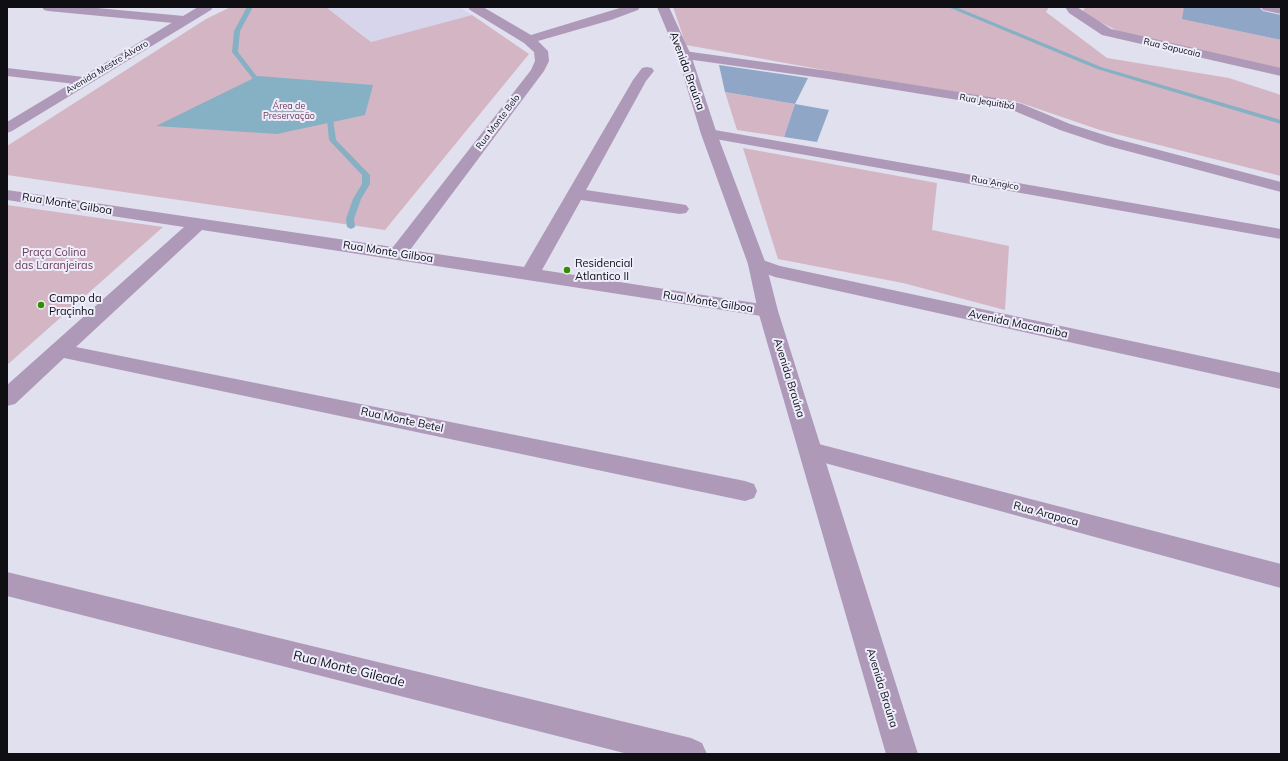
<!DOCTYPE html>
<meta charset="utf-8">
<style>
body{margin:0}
#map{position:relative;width:1288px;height:761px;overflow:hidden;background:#e0e0ee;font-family:Mulish,sans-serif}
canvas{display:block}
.frame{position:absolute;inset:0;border:8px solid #0f0e13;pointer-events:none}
</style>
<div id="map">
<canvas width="1288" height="761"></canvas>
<div class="frame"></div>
</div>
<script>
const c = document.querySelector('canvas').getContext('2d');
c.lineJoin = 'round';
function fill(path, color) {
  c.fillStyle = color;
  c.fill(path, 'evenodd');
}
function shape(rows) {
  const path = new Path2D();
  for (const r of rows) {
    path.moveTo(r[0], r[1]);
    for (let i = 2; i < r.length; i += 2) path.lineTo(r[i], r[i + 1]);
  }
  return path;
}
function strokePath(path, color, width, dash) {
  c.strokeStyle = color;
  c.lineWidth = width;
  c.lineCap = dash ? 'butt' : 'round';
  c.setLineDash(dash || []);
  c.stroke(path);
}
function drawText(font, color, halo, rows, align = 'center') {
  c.font = font + ' Mulish,sans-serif';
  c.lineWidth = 4;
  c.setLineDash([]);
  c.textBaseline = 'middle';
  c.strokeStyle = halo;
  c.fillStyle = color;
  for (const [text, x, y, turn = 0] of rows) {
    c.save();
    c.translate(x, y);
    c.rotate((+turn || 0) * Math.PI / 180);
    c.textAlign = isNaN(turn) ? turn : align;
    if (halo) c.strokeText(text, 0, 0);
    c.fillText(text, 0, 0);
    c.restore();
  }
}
const built = shape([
 [326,7,459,7,472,15,371,42,357,30]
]);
const green = shape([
 [231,7,326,7,371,42,472,15,529,54,385,230,7,175,7,146,206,19],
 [673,7,1049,7,1046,12,1107,58,1229,78,1281,95,1281,176,1100,130,1018,102,835,72,686,45],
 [1085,7,1221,7,1207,24,1281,40,1281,70,1124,34,1082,13],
 [725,92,795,104,784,137,737,130],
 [743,148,937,183,932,230,1009,246,1005,310,903,283,778,259],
 [7,205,163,227,7,365]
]);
const water = shape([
 [258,76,373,85,365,115,277,134,156,126]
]);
const stream = shape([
 [247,7,253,7,240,31,238,52,265,87,262,89,260,88,232,52,234,31,247,7],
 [948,7,956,7,1101,67,1281,120,1281,124,1097,69,948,7],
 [324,110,328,110,333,118,336,140,370,175,370,184,361,199,354,219,355,227,351,229,347,227,346,219,353,199,362,184,362,175,329,140,327,118,323,111,324,110]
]);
const building = shape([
 [1184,7,1260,8,1263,11,1281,15,1281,40,1182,19],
 [719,65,808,78,795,104,725,92],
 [795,104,829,110,817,142,784,137]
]);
const minor = shape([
 [42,7,86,7,184,16,188,17,190,20,188,23,184,24,48,11,44,10,42,7],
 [468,7,483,7,531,35,623,7,640,7,638,10,611,20,538,41,548,51,549,61,544,71,410,250,524,267,633,80,642,68,647,67,652,68,654,71,646,81,586,190,680,204,686,205,689,209,686,213,680,214,581,200,542,270,768,305,775,306,778,311,775,316,768,317,202,230,76,347,745,481,754,484,757,491,754,498,745,501,64,358,15,404,7,406,7,385,184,227,7,200,7,190,393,247,531,70,535,61,534,52,524,43,470,10,468,7],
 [1065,7,1077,7,1111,29,1281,68,1281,76,1102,35,1069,13,1065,7],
 [684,51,829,71,1002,99,1022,104,1070,124,1117,139,1281,182,1281,192,1105,145,1060,130,1012,110,1001,107,829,79,679,58,677,55,679,52,684,51],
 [7,68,84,77,89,78,91,81,89,84,84,85,7,76,7,68],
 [709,129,1281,229,1281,239,704,137,701,134,704,131,709,129],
 [757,258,780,266,1281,373,1281,389,775,277,750,268,748,264,750,260,757,258],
 [811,442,1281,564,1281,588,803,457,799,451,803,445,811,442],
 [7,572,691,738,702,743,707,754,628,754,7,596,7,572]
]);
const tertiary = shape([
 [198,7,213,7,211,10,12,131,7,133,7,122,198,7],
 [657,7,669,7,691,55,717,134,766,264,778,311,918,754,886,754,758,311,748,264,701,134,677,55,657,7],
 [1261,7,1281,7,1281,14,1263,10,1261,7]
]);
const markers = [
 [567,270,4,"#318e00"],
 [41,305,4,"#318e00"]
];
const farStreetnames = [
 ["Rua Sapucaia",1172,48,13],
 ["Avenida Mestre Álvaro",107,67,-31],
 ["Rua Jequitibá",987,102,10],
 ["Rua Monte Belo",498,122,-53],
 ["Rua Angico",995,183,10]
];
const farParknames = [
 ["Área de",289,106],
 ["Preservação",289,116]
];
const streetNames = [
 ["Avenida Braúna",687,71,70],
 ["Rua Monte Gilboa",67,204,9],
 ["Rua Monte Gilboa",388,252,9],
 ["Rua Monte Gilboa",708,302,9],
 ["Avenida Macanaiba",1018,324,12],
 ["Avenida Braúna",789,378,73],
 ["Rua Monte Betel",402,420,12],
 ["Rua Arapoca",1046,514,15],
 ["Avenida Braúna",882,688,73]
];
const parkNames = [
 ["Praça Colina",54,253],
 ["das Laranjeiras",54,266]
];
const poiNames = [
 ["Residencial",575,264],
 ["Atlantico II",575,277],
 ["Campo da",49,299],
 ["Praçinha",49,312]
];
const nearStreetnames = [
 ["Rua Monte Gileade",349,669,14]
];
fill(built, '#d6d5eb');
fill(green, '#d4b5c4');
fill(water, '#86b0c3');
fill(stream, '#86b0c3');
fill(building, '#90a6c6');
fill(minor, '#af99b8');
fill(tertiary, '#af99b8');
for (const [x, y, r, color] of markers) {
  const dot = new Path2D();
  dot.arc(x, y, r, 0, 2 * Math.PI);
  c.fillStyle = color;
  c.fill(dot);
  strokePath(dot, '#ededfb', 1.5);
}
drawText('9px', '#0f0e13', '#ededfb', farStreetnames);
drawText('9px', '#6f3b58', '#ededfb', farParknames);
drawText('11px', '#0f0e13', '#ededfb', streetNames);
drawText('11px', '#6f3b58', '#ededfb', parkNames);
drawText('11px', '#0f0e13', '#ededfb', poiNames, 'left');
drawText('13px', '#0f0e13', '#ededfb', nearStreetnames);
</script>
